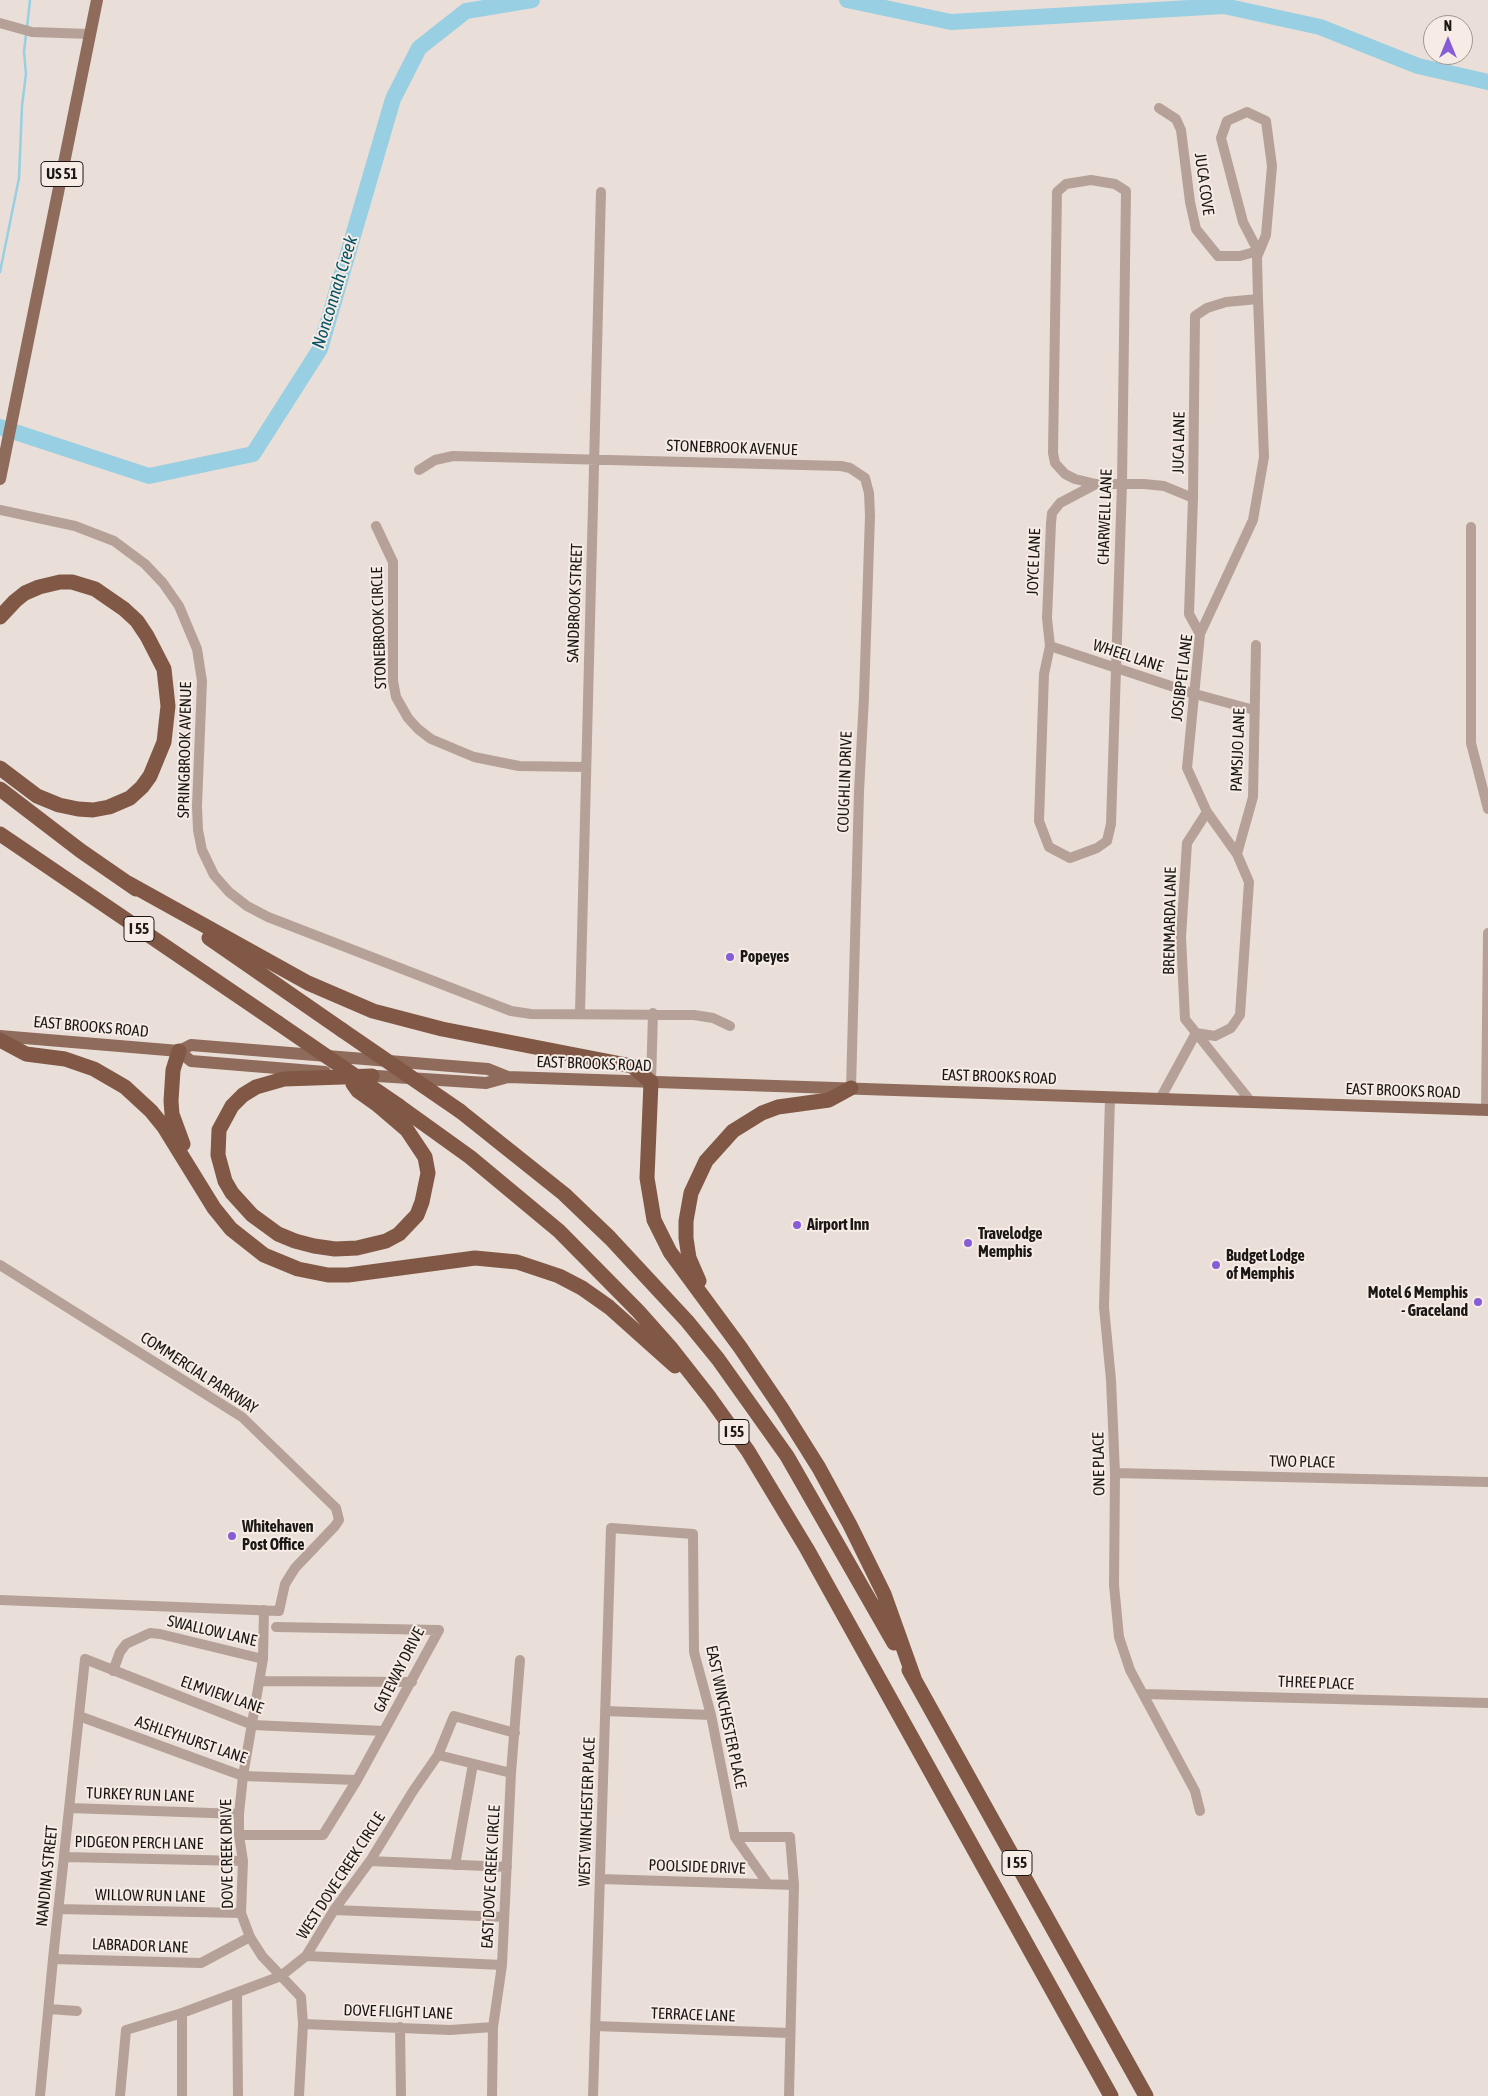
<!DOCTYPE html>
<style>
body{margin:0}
#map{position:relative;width:1488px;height:2096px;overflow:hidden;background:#e9dfd8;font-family:"Asap Condensed",sans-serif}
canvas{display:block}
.north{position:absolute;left:1423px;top:15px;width:50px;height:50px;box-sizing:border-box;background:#f6ece5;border:1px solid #9e9791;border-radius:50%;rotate:0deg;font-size:14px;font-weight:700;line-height:20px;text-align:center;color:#1a1714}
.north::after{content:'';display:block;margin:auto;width:18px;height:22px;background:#865dd7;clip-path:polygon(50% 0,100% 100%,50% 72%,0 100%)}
</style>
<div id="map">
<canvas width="1488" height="2096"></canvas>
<div class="north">N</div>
</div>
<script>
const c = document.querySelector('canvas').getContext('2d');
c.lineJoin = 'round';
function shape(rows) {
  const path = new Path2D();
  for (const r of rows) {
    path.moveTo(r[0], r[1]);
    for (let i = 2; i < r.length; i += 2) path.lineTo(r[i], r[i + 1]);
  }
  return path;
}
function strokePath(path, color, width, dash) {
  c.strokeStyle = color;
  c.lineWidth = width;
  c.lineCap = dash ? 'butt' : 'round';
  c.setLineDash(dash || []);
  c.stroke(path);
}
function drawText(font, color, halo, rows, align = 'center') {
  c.font = font + ' "Asap Condensed",sans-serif';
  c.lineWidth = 4;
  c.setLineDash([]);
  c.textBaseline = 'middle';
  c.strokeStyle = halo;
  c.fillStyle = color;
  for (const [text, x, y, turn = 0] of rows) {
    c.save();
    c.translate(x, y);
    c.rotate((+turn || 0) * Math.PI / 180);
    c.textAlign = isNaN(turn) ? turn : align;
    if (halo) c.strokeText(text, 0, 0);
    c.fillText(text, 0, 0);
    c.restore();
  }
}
const stream = shape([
 [27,28,30,0],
 [0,272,19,178,22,106,26,74,24,52,26,34]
]);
const river = shape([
 [847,0,951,22,1224,6,1320,27,1418,66,1488,82],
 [0,427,149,476,253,454,320,349,393,99,419,48,466,11,532,0]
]);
const minor = shape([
 [0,23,32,32,90,34],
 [1159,108,1176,119,1181,130,1190,202,1196,229,1218,256,1240,256,1258,251],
 [1091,180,1115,184,1126,191,1122,483,1111,824,1107,841,1097,848,1070,858,1049,847,1039,821,1044,674,1050,646,1047,618,1051,523,1052,513,1060,503,1096,484,1075,479,1065,474,1055,463,1053,453,1057,192,1066,184,1091,180],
 [419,470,435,460,453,456,841,466,850,468,865,478,869,493,870,515,864,697,859,792,851,1088],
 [1096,484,1144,484,1164,486,1193,498],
 [0,510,75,526,114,541,145,564,163,583,179,606,197,649,202,681,197,806,198,830,202,850,214,875,229,892,247,906,268,917,511,1011,531,1014,694,1015,713,1018,730,1026],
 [376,526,393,562,393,681,396,697,408,718,418,729,431,739,474,757,519,766,586,767],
 [1471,527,1471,743,1488,809],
 [1200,634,1189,614,1193,498,1195,316,1207,308,1226,302,1258,299],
 [1050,646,1195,694,1254,710],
 [1207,812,1187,843,1181,937,1185,1019,1252,1103],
 [1237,854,1253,797,1256,645],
 [580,1013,601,192],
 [1196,1033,1215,1036,1231,1028,1240,1015,1249,882,1237,854,1207,812,1187,768,1200,634,1253,520,1264,457,1258,299,1257,257,1258,251,1243,222,1221,138,1227,121,1247,112,1266,121,1272,166,1266,235,1257,257],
 [651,1082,653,1013],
 [1110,1098,1104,1307,1111,1380,1115,1473,1114,1585,1119,1637,1130,1670,1195,1791,1200,1811],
 [1160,1099,1196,1033],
 [1486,1110,1488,933],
 [0,1265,242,1417,336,1508,339,1520,335,1526,295,1568,285,1584,279,1611,0,1600],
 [1115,1473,1488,1482],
 [264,1610,263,1659,243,1776,239,1814,239,1835,243,1861,241,1913,250,1937,262,1956,301,1997,303,2024,299,2096],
 [113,1671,120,1652,126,1644,150,1633,160,1634,263,1659],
 [260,1681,412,1682],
 [1143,1694,1488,1703],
 [605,1711,711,1715],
 [79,1716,243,1776,357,1780],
 [438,1755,511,1773],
 [70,1808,239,1814],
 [239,1835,323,1835,357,1780,439,1630,276,1627],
 [735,1837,790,1837,794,1885,789,2096],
 [64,1857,243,1861],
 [370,1861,507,1867],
 [455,1865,473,1764],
 [600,1879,794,1885],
 [58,1909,241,1913],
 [334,1910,504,1917],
 [306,1956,502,1965],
 [53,1959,201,1963,250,1937],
 [237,1993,238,2096],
 [49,2009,77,2011],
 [182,2013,182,2096],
 [303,2024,450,2030,493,2027],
 [595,2026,790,2033],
 [400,2027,401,2096],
 [40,2096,53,1959,85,1659,253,1725,384,1731],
 [120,2096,126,2030,182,2013,281,1976,306,1956,334,1910,370,1861,413,1791,438,1755,454,1716,515,1733],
 [492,2096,493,2027,502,1965,511,1773,520,1660],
 [593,2096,611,1528,693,1534,694,1652,711,1715,735,1837,768,1884]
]);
const major = shape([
 [0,479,97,0],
 [0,1036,179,1051,191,1045,488,1069,508,1077],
 [179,1051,191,1061,325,1072],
 [362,1075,486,1083,508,1077,1488,1110]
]);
const highway = shape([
 [0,617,15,601,25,593,39,587,60,582,72,582,95,589,124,609,137,621,147,636,164,669,168,706,164,742,150,776,142,787,130,798,109,807,93,810,78,809,59,805,37,796,0,768],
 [0,789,81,851,136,889],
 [0,834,278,1023],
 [128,883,308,983,373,1011,442,1029,632,1066,651,1082,647,1178,654,1220,670,1252,740,1347,782,1409,819,1468,850,1525,884,1594,914,1678],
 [209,938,342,1030],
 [0,1040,26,1054,65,1059,94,1069,125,1087,151,1111,164,1127,214,1208,231,1229,264,1255,298,1269,328,1275,348,1275,475,1258,517,1262,559,1276,582,1288,609,1307,675,1366],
 [179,1051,173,1070,171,1101,172,1114,183,1144],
 [372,1076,284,1079,256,1087,243,1095,232,1106,219,1130,218,1155,225,1181,232,1193,252,1215,278,1234,295,1241,314,1246,335,1249,357,1248,386,1241,399,1234,417,1215,422,1202,428,1173,425,1157,407,1130,379,1106],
 [399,1106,470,1157,559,1231,638,1311,670,1347,710,1398,748,1451,807,1549,1111,2096],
 [460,1111,564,1194,610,1238,687,1321,718,1359,787,1456,894,1643],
 [699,1281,689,1258,686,1238,686,1221,691,1193,706,1161,733,1131,762,1113,778,1107,829,1100,851,1088],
 [909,1670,1146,2096]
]);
const highwayBridge = shape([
 [278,1023,399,1106],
 [342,1030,460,1111],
 [353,1084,358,1091,379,1106]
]);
const markers = [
 [730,957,5,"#865dd7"],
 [797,1225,5,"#865dd7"],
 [968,1243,5,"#865dd7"],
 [1216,1265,5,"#865dd7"],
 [1478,1302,5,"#865dd7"],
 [232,1536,5,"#865dd7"]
];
const shields = [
 [62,174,42],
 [139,929,30],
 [734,1432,30],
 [1017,1863,30]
];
const shieldNames = [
 ["US 51",62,174],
 ["I 55",139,929],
 ["I 55",734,1432],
 ["I 55",1017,1863]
];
const streetNames = [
 ["JUCA COVE",1204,184,82],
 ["JUCA LANE",1179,443,-89],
 ["STONEBROOK AVENUE",732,448,2],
 ["CHARWELL LANE",1105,517,-88],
 ["JOYCE LANE",1034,562,-88],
 ["SANDBROOK STREET",575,603,-88],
 ["STONEBROOK CIRCLE",379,628,-92],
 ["WHEEL LANE",1128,656,18],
 ["JOSIBPET LANE",1182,678,-83],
 ["SPRINGBROOK AVENUE",185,750,-89],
 ["PAMSIJO LANE",1238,750,-88],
 ["COUGHLIN DRIVE",845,782,-88],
 ["BRENMARDA LANE",1170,921,-89],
 ["EAST BROOKS ROAD",91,1027,5],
 ["EAST BROOKS ROAD",594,1064,2],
 ["EAST BROOKS ROAD",999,1077,2],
 ["EAST BROOKS ROAD",1403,1091,2],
 ["COMMERCIAL PARKWAY",199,1373,33],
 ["TWO PLACE",1302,1462,1],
 ["ONE PLACE",1099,1464,-91],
 ["SWALLOW LANE",212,1631,13],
 ["GATEWAY DRIVE",399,1670,-63],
 ["THREE PLACE",1316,1683,2],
 ["ELMVIEW LANE",222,1695,19],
 ["EAST WINCHESTER PLACE",726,1717,78],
 ["ASHLEYHURST LANE",191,1740,19],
 ["TURKEY RUN LANE",140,1795,2],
 ["WEST WINCHESTER PLACE",587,1812,-88],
 ["PIDGEON PERCH LANE",139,1843,1],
 ["DOVE CREEK DRIVE",227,1854,-91],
 ["POOLSIDE DRIVE",697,1867,2],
 ["NANDINA STREET",47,1876,-84],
 ["WEST DOVE CREEK CIRCLE",341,1876,-57],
 ["EAST DOVE CREEK CIRCLE",491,1877,-87],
 ["WILLOW RUN LANE",150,1896,1],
 ["LABRADOR LANE",140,1946,2],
 ["DOVE FLIGHT LANE",398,2012,2],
 ["TERRACE LANE",693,2015,2]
];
const poiNames = [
 ["Popeyes",740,957],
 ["Airport Inn",807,1225],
 ["Travelodge",978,1234],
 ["Memphis",978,1252],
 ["Budget Lodge",1226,1256],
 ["of Memphis",1226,1274],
 ["Motel 6 Memphis",1468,1293,"right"],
 ["- Graceland",1468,1311,"right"],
 ["Whitehaven",242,1527],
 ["Post Office",242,1545]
];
const waterNames = [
 ["Nonconnah Creek",335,292,-73]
];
strokePath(stream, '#98cfe2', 2.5);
strokePath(river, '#98cfe2', 16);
strokePath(minor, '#b6a198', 10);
strokePath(major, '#8f6b5b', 12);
strokePath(highway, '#815845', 15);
strokePath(highwayBridge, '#815845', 15);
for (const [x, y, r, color] of markers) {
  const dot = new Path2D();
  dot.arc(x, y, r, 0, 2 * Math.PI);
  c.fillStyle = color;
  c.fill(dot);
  strokePath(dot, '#f6ece5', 2);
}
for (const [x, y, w] of shields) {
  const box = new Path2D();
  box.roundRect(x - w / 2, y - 12.5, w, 25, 4);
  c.fillStyle = '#f6ece5';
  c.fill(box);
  strokePath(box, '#1a1714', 1);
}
drawText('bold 15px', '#1a1714', null, shieldNames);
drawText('16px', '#1a1714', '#f6ece5', streetNames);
drawText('bold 16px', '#1a1714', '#f6ece5', poiNames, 'left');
drawText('italic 18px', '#045366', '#f6ece5', waterNames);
</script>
